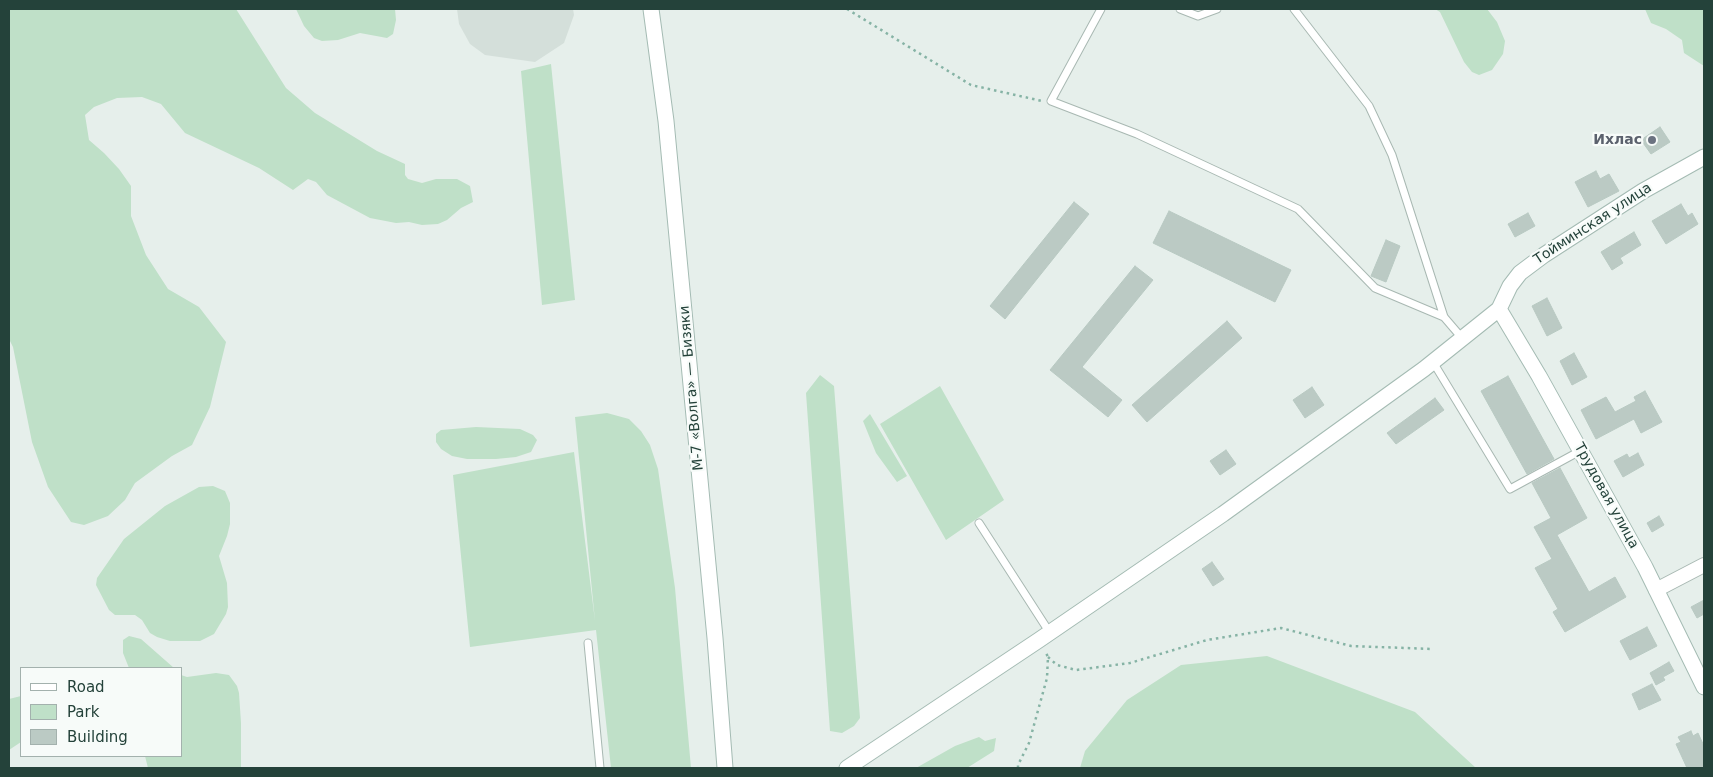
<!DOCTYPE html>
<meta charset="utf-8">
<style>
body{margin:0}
#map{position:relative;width:1713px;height:777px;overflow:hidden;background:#e6efeb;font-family:"DejaVu Sans",sans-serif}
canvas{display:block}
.frame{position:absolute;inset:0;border:10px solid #24423a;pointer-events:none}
.legend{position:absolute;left:20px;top:667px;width:162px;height:90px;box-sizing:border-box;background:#f7fbf9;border:1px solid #a3b1ad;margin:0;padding:6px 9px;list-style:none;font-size:15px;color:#24423a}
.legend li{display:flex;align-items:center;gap:10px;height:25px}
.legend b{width:25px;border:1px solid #a3b1ad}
</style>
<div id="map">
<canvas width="1713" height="777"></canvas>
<div class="frame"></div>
<ul class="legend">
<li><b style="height:6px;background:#fff"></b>Road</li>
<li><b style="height:14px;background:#bfe0c8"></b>Park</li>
<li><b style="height:14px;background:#bbcac4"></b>Building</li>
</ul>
</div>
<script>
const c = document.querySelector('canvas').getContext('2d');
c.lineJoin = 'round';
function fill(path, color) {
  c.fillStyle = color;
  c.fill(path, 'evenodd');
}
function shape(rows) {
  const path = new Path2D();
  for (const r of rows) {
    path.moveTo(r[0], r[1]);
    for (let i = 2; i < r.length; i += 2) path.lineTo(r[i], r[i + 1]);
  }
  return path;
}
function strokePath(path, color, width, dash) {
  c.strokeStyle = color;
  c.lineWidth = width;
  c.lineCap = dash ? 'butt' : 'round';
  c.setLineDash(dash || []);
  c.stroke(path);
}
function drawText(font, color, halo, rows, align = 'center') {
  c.font = font + ' "DejaVu Sans",sans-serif';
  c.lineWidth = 4.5;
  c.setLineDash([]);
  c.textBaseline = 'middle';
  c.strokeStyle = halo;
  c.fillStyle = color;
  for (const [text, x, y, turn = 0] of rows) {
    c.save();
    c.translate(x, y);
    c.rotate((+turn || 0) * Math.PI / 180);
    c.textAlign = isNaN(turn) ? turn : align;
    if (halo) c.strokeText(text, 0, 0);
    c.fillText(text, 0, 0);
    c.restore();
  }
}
const built = shape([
 [457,9,573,9,574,15,564,43,535,62,485,55,470,44,459,24]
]);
const green = shape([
 [9,9,236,9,286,88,315,113,377,151,405,164,405,175,408,179,422,183,436,179,457,179,470,186,473,202,461,208,447,220,438,224,422,225,409,222,396,223,370,218,327,195,316,182,308,179,293,190,259,168,185,133,161,104,142,97,117,98,94,107,85,115,89,140,104,153,119,169,131,186,131,216,146,255,168,289,199,307,226,342,210,407,192,445,172,456,135,483,125,500,108,516,84,525,71,522,48,487,32,442,13,347,9,339],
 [296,9,395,9,396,20,393,34,387,38,360,33,338,40,322,41,314,38,304,26],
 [1435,9,1487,9,1497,22,1505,41,1503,54,1492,70,1479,75,1472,72,1464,62,1440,12],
 [1645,9,1704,9,1704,66,1684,53,1682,40,1666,29,1651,23],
 [551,64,575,300,542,305,521,71],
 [820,375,834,386,860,718,854,726,842,733,830,731,806,393],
 [940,386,1004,500,946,540,880,424],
 [607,413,629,419,641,431,650,445,658,469,675,588,691,768,611,768,596,630,470,647,453,475,574,452,595,621,575,417],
 [870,414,907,476,897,482,876,453,863,421],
 [476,427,520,429,533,435,537,440,531,452,516,457,496,459,467,459,452,456,441,449,436,442,436,434,441,430],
 [213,486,225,491,230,503,230,524,227,536,219,556,227,583,228,607,226,614,214,634,200,641,170,641,157,637,150,633,142,620,135,615,115,615,109,610,96,585,97,578,124,539,165,506,199,487],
 [129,636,141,639,174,668,129,668,123,653,123,640],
 [1267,656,1415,712,1476,768,1080,768,1085,751,1127,700,1181,665],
 [216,673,229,675,237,686,239,693,241,723,241,768,148,768,145,756,181,756,181,675,187,677],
 [21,696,21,742,9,750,9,699],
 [979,737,985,741,996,738,994,751,967,768,916,768,955,746]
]);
const building = shape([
 [1660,127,1670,142,1651,154,1641,140,1660,127],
 [1596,171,1600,179,1609,174,1619,191,1588,207,1575,182,1596,171],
 [1074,202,1089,214,1005,319,990,306,1074,202],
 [1681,204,1688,216,1692,213,1698,224,1666,244,1652,221,1681,204],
 [1169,211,1291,270,1275,302,1153,243,1169,211],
 [1528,213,1535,226,1515,237,1508,224,1528,213],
 [1634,232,1641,245,1620,258,1623,263,1612,270,1601,252,1634,232],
 [1386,240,1400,246,1386,282,1371,276,1386,240],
 [1135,266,1153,280,1082,367,1122,400,1108,417,1050,370,1135,266],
 [1547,298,1562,328,1547,336,1532,306,1547,298],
 [1227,321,1242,338,1147,422,1132,405,1227,321],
 [1574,353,1587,377,1572,385,1560,361,1574,353],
 [1508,376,1554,459,1527,474,1481,391,1508,376],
 [1312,387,1324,405,1305,418,1293,400,1312,387],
 [1645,391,1662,422,1641,433,1634,419,1596,439,1581,410,1606,397,1615,412,1636,401,1634,397,1645,391],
 [1435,398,1444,410,1396,444,1387,433,1435,398],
 [1226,450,1236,464,1220,475,1210,461,1226,450],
 [1638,453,1644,465,1623,477,1614,461,1627,454,1629,458,1638,453],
 [1560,468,1587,518,1557,535,1589,592,1615,577,1626,597,1565,632,1553,612,1558,609,1535,568,1552,559,1534,527,1551,518,1532,483,1560,468],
 [1659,516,1664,525,1652,532,1647,523,1659,516],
 [1212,562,1224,579,1213,586,1202,569,1212,562],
 [1704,600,1704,614,1697,618,1691,607,1704,600],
 [1647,627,1657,646,1630,660,1620,641,1647,627],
 [1669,662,1674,671,1663,677,1665,680,1656,685,1650,673,1669,662],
 [1652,684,1661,700,1639,710,1632,694,1652,684],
 [1691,731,1693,736,1698,733,1704,746,1704,768,1687,768,1676,744,1681,742,1678,737,1691,731]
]);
const path = shape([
 [847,9,971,85,1042,101],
 [1048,657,1057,665,1076,670,1130,663,1207,640,1281,628,1351,646,1433,649],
 [1018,768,1018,765,1029,743,1047,678,1048,657,1045,651]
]);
const lane = shape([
 [1101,9,1051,101,1137,134,1298,209,1375,288,1444,317],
 [1180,9,1198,16,1217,9],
 [1294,9,1369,106,1392,155,1444,317,1462,338],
 [1433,362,1510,489,1580,451],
 [979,523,1050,633],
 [588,643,600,768]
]);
const street = shape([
 [1656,590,1704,565]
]);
const secondary = shape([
 [651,9,666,121,715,638,725,768],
 [1499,309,1539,376,1645,567,1704,687],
 [847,768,1039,640,1223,514,1424,369,1499,309,1510,286,1520,273,1544,255,1643,191,1704,157]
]);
const markers = [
 [1652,140,5,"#6b7280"]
];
const worshipNames = [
 ["Ихлас",1642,140]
];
const streetNames = [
 ["Тойминская улица",1593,224,-33],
 ["М-7 «Волга» — Бизяки",692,388,-95],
 ["Трудовая улица",1606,496,61]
];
fill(built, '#d4dfda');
fill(green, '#bfe0c8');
fill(building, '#bbcac4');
strokePath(building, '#b8c9c2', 1);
strokePath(lane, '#a8b8b2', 9);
strokePath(street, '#a8b8b2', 16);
strokePath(secondary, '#a4bbb3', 17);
strokePath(path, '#86b3a5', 2.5, [2.5, 4]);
strokePath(lane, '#fff', 7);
strokePath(street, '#fff', 14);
strokePath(secondary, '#fff', 15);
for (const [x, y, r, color] of markers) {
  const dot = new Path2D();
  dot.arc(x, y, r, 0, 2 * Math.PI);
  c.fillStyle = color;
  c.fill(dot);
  strokePath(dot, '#f7fbf9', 2);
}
drawText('bold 14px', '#5b616d', '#f7fbf9', worshipNames, 'right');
drawText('14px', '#24423a', '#f7fbf9', streetNames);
</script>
